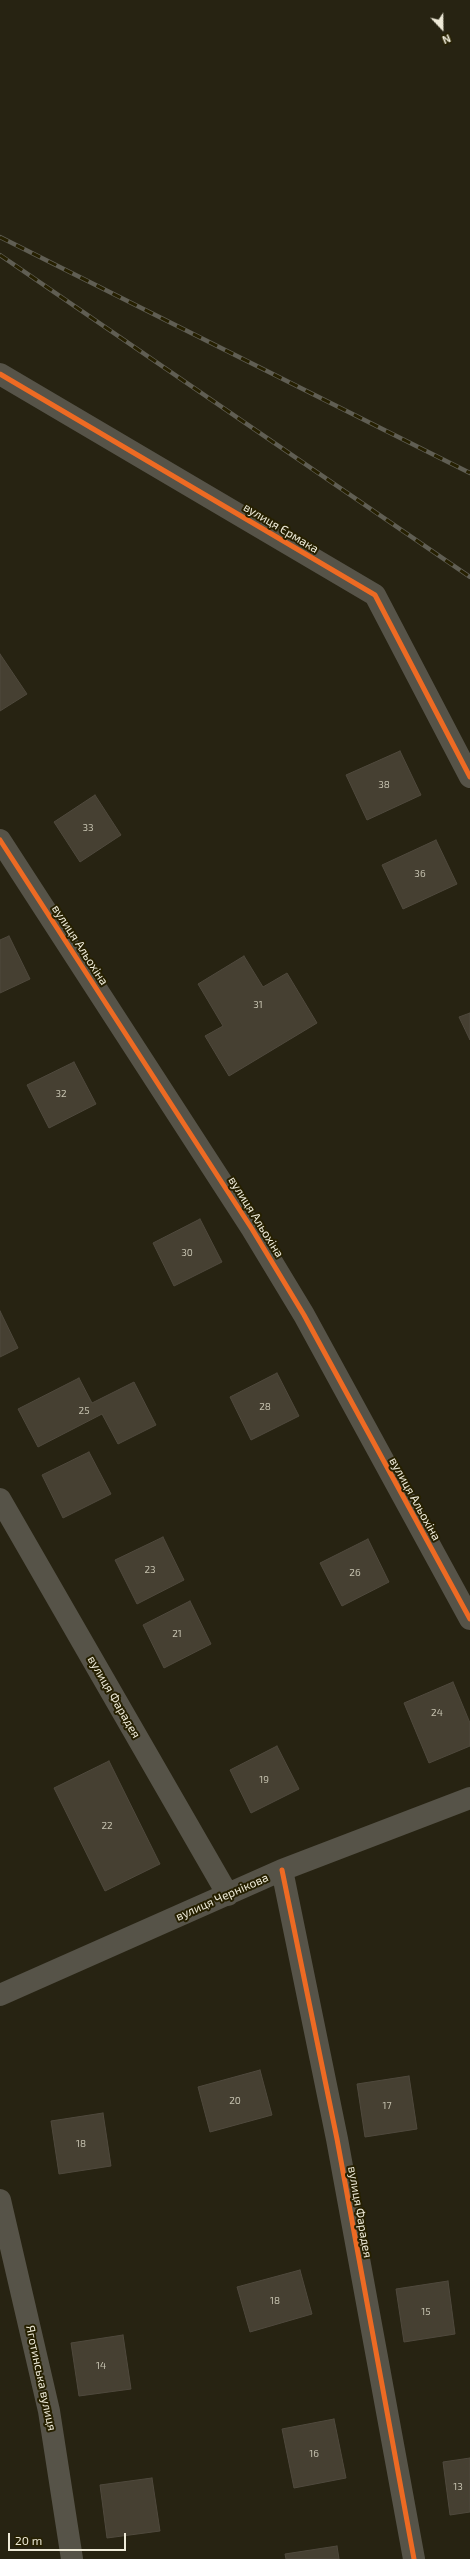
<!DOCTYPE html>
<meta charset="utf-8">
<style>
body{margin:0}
#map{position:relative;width:470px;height:2559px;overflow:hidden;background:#272312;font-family:"Exo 2",sans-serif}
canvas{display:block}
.north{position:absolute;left:422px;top:8px;width:40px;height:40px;-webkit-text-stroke:3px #262001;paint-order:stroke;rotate:158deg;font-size:11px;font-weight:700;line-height:16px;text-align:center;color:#eeead8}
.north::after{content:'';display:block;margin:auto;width:14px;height:18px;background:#eeead8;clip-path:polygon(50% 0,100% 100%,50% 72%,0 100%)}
.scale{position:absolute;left:8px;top:2533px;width:118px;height:18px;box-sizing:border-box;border:2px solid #eeead8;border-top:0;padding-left:5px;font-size:12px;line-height:14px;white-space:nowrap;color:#eeead8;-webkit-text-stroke:3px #262001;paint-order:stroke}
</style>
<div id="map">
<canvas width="470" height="2559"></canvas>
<div class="north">N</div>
<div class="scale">20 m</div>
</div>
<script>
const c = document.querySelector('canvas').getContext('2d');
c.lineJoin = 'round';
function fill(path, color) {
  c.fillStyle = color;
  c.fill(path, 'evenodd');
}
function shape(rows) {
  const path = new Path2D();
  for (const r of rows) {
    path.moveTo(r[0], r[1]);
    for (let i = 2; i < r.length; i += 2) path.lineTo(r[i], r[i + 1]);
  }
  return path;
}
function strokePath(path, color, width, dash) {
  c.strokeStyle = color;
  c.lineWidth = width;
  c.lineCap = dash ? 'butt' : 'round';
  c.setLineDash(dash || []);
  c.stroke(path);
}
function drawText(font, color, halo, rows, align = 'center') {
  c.font = font + ' "Exo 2",sans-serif';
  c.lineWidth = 4;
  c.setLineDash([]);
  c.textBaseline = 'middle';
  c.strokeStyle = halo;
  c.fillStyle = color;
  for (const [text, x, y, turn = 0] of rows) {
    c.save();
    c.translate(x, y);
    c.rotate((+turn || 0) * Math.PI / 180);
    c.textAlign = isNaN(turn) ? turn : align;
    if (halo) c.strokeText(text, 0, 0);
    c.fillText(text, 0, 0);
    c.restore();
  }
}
const building = shape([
 [0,654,27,694,0,711,0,654],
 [400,751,421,795,367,820,346,775,400,751],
 [95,795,121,835,80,862,54,822,95,795],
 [436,840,457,884,403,909,382,865,436,840],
 [9,936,30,979,0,993,0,940,9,936],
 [244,956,263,987,287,973,317,1023,229,1076,205,1036,223,1026,198,984,244,956],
 [470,1013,470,1040,459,1017,470,1013],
 [74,1062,96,1104,49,1128,27,1085,74,1062],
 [200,1219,222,1262,174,1286,153,1243,200,1219],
 [0,1311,18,1348,0,1357,0,1311],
 [277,1373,299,1416,251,1440,230,1397,277,1373],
 [79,1378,92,1403,134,1382,156,1425,118,1444,102,1414,38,1447,18,1409,79,1378],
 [89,1452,111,1494,63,1518,42,1475,89,1452],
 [163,1537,184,1580,137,1604,115,1560,163,1537],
 [368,1539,389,1582,342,1606,320,1563,368,1539],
 [190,1601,211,1644,164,1668,143,1625,190,1601],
 [453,1682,470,1723,470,1746,429,1763,404,1703,453,1682],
 [277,1746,299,1789,251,1813,230,1770,277,1746],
 [109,1761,160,1864,105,1891,54,1788,109,1761],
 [260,2070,272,2115,210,2132,198,2087,260,2070],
 [409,2076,417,2129,365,2137,357,2084,409,2076],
 [103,2113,111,2166,59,2174,51,2121,103,2113],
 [300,2270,312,2314,250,2332,237,2287,300,2270],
 [448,2281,455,2334,404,2342,396,2289,448,2281],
 [123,2335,131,2389,79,2396,71,2343,123,2335],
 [334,2419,346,2478,294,2488,282,2429,334,2419],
 [470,2458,470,2512,450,2515,443,2462,470,2458],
 [152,2478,160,2531,107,2538,100,2485,152,2478],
 [337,2546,339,2559,286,2559,285,2554,337,2546]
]);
const street = shape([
 [0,374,375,595,470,777],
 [0,840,252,1229,304,1315,470,1619],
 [0,1499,228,1895],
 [282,1870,337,2139,414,2559],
 [0,1995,282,1870,470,1798],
 [0,2200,49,2411,72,2559]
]);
const rail = shape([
 [0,237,470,473],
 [0,255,470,577]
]);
const cycleway = shape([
 [0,374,375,595,470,777],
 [0,840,252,1229,304,1315,470,1619],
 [282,1870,337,2139,414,2559]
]);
const numberNames = [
 ["38",384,785],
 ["33",88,828],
 ["36",420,874],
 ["31",258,1005],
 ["32",61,1094],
 ["30",187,1253],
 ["28",265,1407],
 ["25",84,1411],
 ["23",150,1570],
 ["26",355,1573],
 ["21",177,1634],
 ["24",437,1713],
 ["19",264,1780],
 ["22",107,1826],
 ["20",235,2101],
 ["17",387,2106],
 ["18",81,2144],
 ["18",275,2301],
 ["15",426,2312],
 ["14",101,2366],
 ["16",314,2454],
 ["13",458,2487]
];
const streetNames = [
 ["вулиця Єрмака",281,528,31],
 ["вулиця Альохіна",80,945,57],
 ["вулиця Альохіна",256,1217,58],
 ["вулиця Альохіна",415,1499,61],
 ["вулиця Фарадея",114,1697,60],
 ["вулиця Чернікова",222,1897,-24],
 ["вулиця Фарадея",360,2212,80],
 ["Яготинська вулиця",41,2378,78]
];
fill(building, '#464032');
strokePath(building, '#4f493d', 1);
strokePath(street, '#565348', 22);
strokePath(rail, '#605e53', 4.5);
strokePath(rail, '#262001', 3, [9]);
strokePath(cycleway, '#ed6a23', 5);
drawText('10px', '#c4c0ae', null, numberNames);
drawText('12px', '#eeead8', '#262001', streetNames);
</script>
